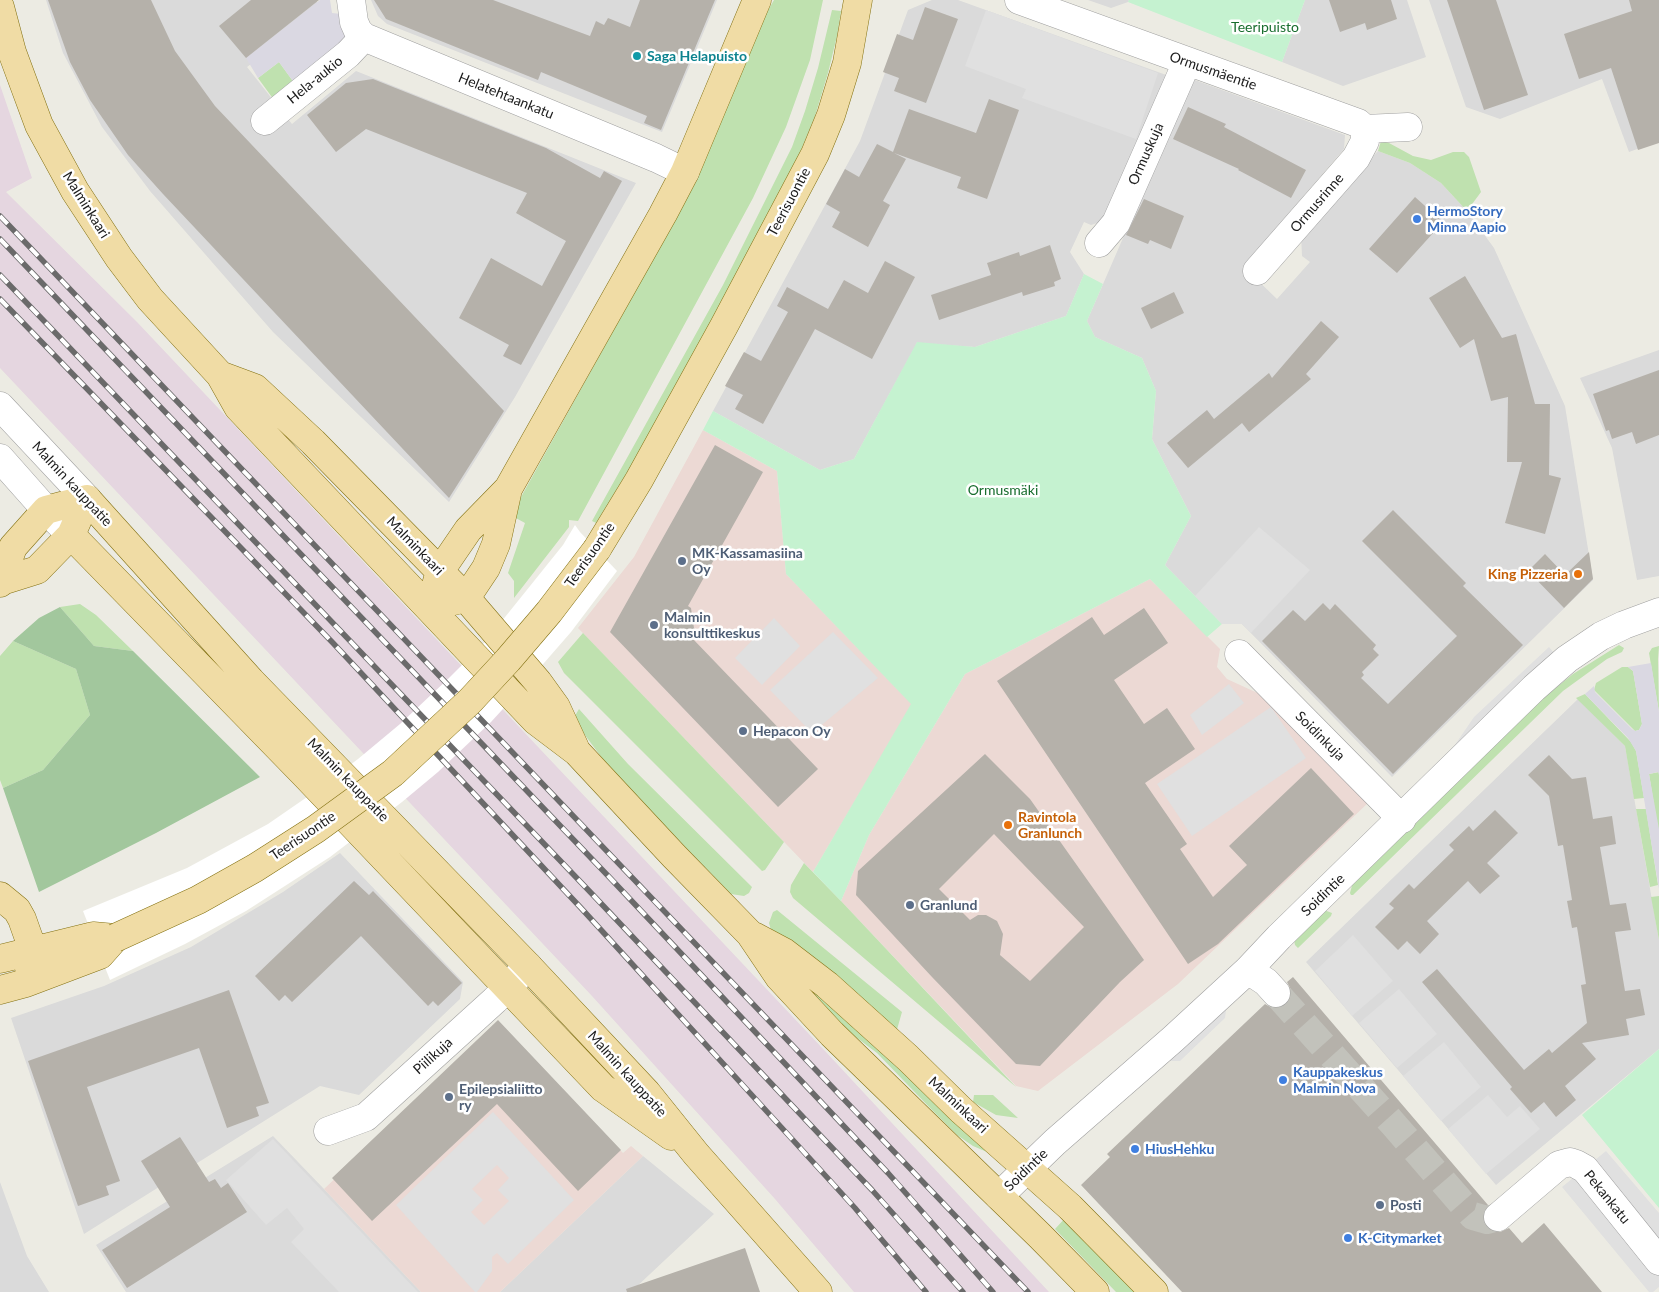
<!DOCTYPE html>
<meta charset="utf-8">
<style>
body{margin:0}
canvas{display:block;background:#ecebe3}
</style>
<canvas width="1659" height="1292"></canvas>
<script>
const c = document.querySelector('canvas').getContext('2d');
c.lineJoin = 'round';
function fill(path, color) {
  c.fillStyle = color;
  c.fill(path, 'evenodd');
}
function shape(rows) {
  const path = new Path2D();
  for (const r of rows) {
    path.moveTo(r[0], r[1]);
    for (let i = 2; i < r.length; i += 2) path.lineTo(r[i], r[i + 1]);
  }
  return path;
}
function strokePath(path, color, width, dash) {
  c.strokeStyle = color;
  c.lineWidth = width;
  c.lineCap = dash ? 'butt' : 'round';
  c.setLineDash(dash || []);
  c.stroke(path);
}
function drawText(font, color, halo, rows, align = 'center') {
  c.font = font + ' Lato,sans-serif';
  c.lineWidth = 5;
  c.setLineDash([]);
  c.textBaseline = 'middle';
  c.strokeStyle = halo;
  c.fillStyle = color;
  for (const [text, x, y, turn = 0] of rows) {
    c.save();
    c.translate(x, y);
    c.rotate((+turn || 0) * Math.PI / 180);
    c.textAlign = isNaN(turn) ? turn : align;
    if (halo) c.strokeText(text, 0, 0);
    c.fillText(text, 0, 0);
    c.restore();
  }
}
const residential = shape([
 [46,0,317,0,318,14,247,67,292,124,356,71,636,183,515,397,449,502,273,332,150,191,102,127,63,53],
 [371,0,717,0,662,132,387,24,378,16],
 [932,0,958,0,1169,76,1109,219,1091,225,1084,222,1070,252,1084,274,1066,316,975,347,917,343,854,459,820,470,713,411,860,141,908,10],
 [1088,0,1129,0,1128,2,1111,8],
 [1305,0,1407,0,1426,57,1343,86,1282,62],
 [1429,0,1659,0,1659,141,1629,152,1602,79,1500,119,1466,107],
 [1192,79,1345,135,1344,149,1276,228,1269,249,1247,270,1277,299,1310,262,1302,256,1301,234,1378,151,1410,163,1441,183,1467,211,1494,248,1565,406,1593,580,1392,777,1242,624,1222,624,1165,565,1191,516,1152,439,1156,391,1142,358,1095,337,1087,321],
 [1659,350,1659,576,1637,580,1612,448,1580,378],
 [1578,699,1625,746,1659,940,1659,1049,1496,1185,1306,962],
 [340,853,463,982,460,999,359,1095,320,1086,84,1234,11,1018,104,986,191,947,283,892],
 [273,1136,324,1189,421,1292,126,1292,96,1245],
 [643,1156,714,1214,633,1290,633,1292,500,1292],
 [0,1182,27,1256,49,1292,0,1292]
]);
const commercial = shape([
 [703,430,777,471,786,574,912,704,813,872,578,628,634,557],
 [1150,579,1220,649,1217,667,1227,679,1264,696,1369,802,1178,984,1038,1091,1016,1086,841,901,869,835,965,674],
 [499,1023,623,1153,631,1146,643,1156,500,1292,421,1292,324,1189]
]);
const industrial = shape([
 [0,85,32,178,6,192,137,322,825,1051,1049,1292,854,1292,775,1199,592,996,0,368]
]);
const grass = shape([
 [774,0,823,0,810,60,786,127,753,198,578,521,569,520,569,527,514,598,514,581,508,573,525,523,514,517,516,506,696,182,761,22],
 [832,10,841,11,837,36,828,73,815,116,799,155,782,190,639,453,596,523,592,521,723,285,792,147,805,111,818,68],
 [279,62,295,84,274,100,258,78],
 [1381,141,1389,143,1413,156,1431,160,1453,152,1464,152,1469,157,1481,192,1467,211,1441,183,1410,163,1378,151],
 [80,604,96,615,133,651,94,646,60,607],
 [583,633,784,842,765,870,762,871,564,673,558,662],
 [13,641,76,669,90,715,43,770,3,788,0,780,0,656],
 [1619,645,1624,648,1622,652,1607,659,1563,691,1353,895,1351,895,1350,893,1353,882,1532,707,1573,674],
 [1659,646,1658,659,1659,712,1649,653,1652,648],
 [1622,667,1628,667,1633,671,1642,724,1639,730,1635,731,1594,690,1596,683],
 [1585,694,1631,742,1636,751,1644,798,1634,799,1625,746,1576,698],
 [579,709,628,764,752,887,749,893,744,896,731,894,633,793,602,758,573,719],
 [1659,772,1659,829,1658,829,1649,774],
 [1636,809,1646,809,1658,885,1650,887],
 [804,863,841,901,1016,1087,793,898,790,892,791,885],
 [1659,896,1659,940,1651,897],
 [777,910,902,1012,896,1033,771,930,769,923,773,912],
 [1324,910,1332,913,1331,916,1298,948,1295,945,1294,940],
 [789,970,847,1017,989,1150,987,1152,973,1146,957,1135,932,1110,877,1053,853,1035,801,990],
 [974,1095,993,1095,1018,1118,996,1115,973,1102],
 [1067,1216,1138,1292,1116,1292,1055,1229]
]);
const forest = shape([
 [60,607,94,646,133,651,260,777,156,833,39,892,3,788,43,770,90,715,76,669,13,641,39,618]
]);
const park = shape([
 [1129,0,1305,0,1282,62,1128,2],
 [1084,274,1103,284,1087,321,1095,337,1142,358,1156,391,1152,439,1191,516,1165,565,1222,624,1207,637,1150,579,965,674,869,835,841,901,813,872,911,704,786,574,777,471,703,430,713,411,820,470,854,459,917,342,975,347,1066,316],
 [1659,1049,1659,1208,1582,1115]
]);
const parking = shape([
 [986,10,1158,73,1136,139,1022,98,1026,89,965,66],
 [1259,527,1310,570,1251,633,1242,624,1222,624,1195,596],
 [774,618,800,646,762,685,735,658],
 [833,632,878,678,812,733,770,690],
 [1549,647,1554,653,1448,755,1474,717],
 [1229,684,1244,703,1202,735,1190,715],
 [1271,707,1306,758,1192,836,1157,784],
 [1353,935,1393,981,1352,1016,1315,971],
 [1399,989,1437,1034,1397,1068,1359,1023],
 [1227,1003,1225,1018,1180,1061,1167,1061],
 [1444,1042,1481,1087,1441,1121,1403,1076],
 [1488,1095,1507,1117,1520,1106,1540,1129,1486,1174,1448,1129],
 [493,1112,574,1200,508,1264,497,1253,492,1257,492,1271,477,1292,475,1292,396,1205],
 [497,1165,509,1178,498,1190,509,1201,484,1225,471,1212,483,1200,472,1189],
 [273,1139,418,1292,339,1292,291,1242,304,1229,287,1208,266,1225,226,1180],
 [1606,1151,1659,1213,1659,1287,1653,1292,1649,1292,1562,1187]
]);
const plaza = shape([
 [320,0,330,0,332,13,341,14,346,40,295,84,279,62,258,78,246,58],
 [1651,663,1659,712,1659,775,1658,772,1649,774,1659,829,1659,889,1636,751,1628,738,1585,694,1594,686,1595,692,1632,729,1635,731,1639,730,1642,724,1633,671,1628,667]
]);
const pier = shape([
 [575,525,580,532,617,571,571,632,524,686,491,722,438,772,402,802,330,857,246,911,185,944,110,980,83,911,187,868,268,824,310,795,358,759,400,724,449,678,485,642,563,545]
]);
const building = shape([
 [48,0,151,0,175,51,215,106,504,411,449,498,163,194,128,155,90,100,70,62],
 [251,0,319,0,246,58,219,26],
 [374,0,493,0,590,36,596,21,604,25,608,18,630,27,640,0,715,0,661,130,644,123,647,116,541,72,538,80,386,19],
 [1329,0,1391,0,1397,19,1367,30,1365,23,1340,32],
 [1447,0,1496,0,1528,95,1484,110],
 [1629,0,1659,0,1659,143,1638,150,1611,68,1579,79,1564,34,1632,11],
 [925,7,958,19,926,103,894,91,899,78,883,72,897,34,913,40],
 [373,79,546,148,600,178,604,171,622,181,521,365,503,356,509,345,459,318,491,258,542,286,566,241,516,213,527,193,366,129,336,152,307,115,346,83],
 [989,99,1019,110,987,199,957,188,961,177,894,153,906,159,883,201,890,205,868,247,832,227,840,212,826,204,845,169,859,177,877,144,893,152,909,109,976,133],
 [1188,107,1226,124,1224,127,1306,170,1291,198,1238,170,1239,169,1173,139],
 [1415,197,1443,222,1397,273,1369,249],
 [1144,199,1184,216,1171,249,1150,240,1148,244,1126,235],
 [1050,245,1061,279,1054,282,1055,286,1023,296,1022,292,939,320,931,295,991,275,987,263,1019,252,1020,256],
 [885,261,915,277,872,359,815,329,763,424,735,409,743,395,725,386,744,352,761,361,788,312,777,306,787,287,828,309,844,280,868,293],
 [1465,276,1502,338,1516,334,1535,404,1550,404,1549,475,1561,478,1545,534,1505,523,1522,462,1507,462,1508,397,1491,401,1474,339,1460,348,1429,298],
 [1174,292,1184,313,1151,329,1141,308],
 [1321,321,1339,337,1306,374,1311,379,1249,432,1242,423,1188,468,1167,443,1207,410,1214,419,1269,373,1272,378],
 [1659,370,1659,435,1636,444,1632,432,1612,439,1609,430,1606,431,1593,394],
 [715,445,763,472,688,606,691,608,694,628,698,632,692,638,818,769,778,807,610,632],
 [1393,510,1466,583,1463,586,1523,645,1393,774,1262,641,1293,610,1305,621,1323,603,1330,610,1335,604,1376,645,1373,649,1379,655,1362,672,1364,675,1361,678,1388,704,1457,636,1362,541],
 [1589,552,1593,579,1564,608,1528,571,1545,554,1565,575],
 [1144,608,1168,643,1114,680,1144,724,1167,708,1195,749,1145,783,1187,844,1180,849,1213,897,1247,865,1229,846,1311,768,1354,814,1218,944,1188,964,997,681,1092,617,1104,635],
 [985,754,1030,799,1144,960,1120,982,1040,1066,1016,1064,932,977,856,895,858,871],
 [994,834,1084,927,1030,981,1000,955,1003,934,997,921,986,915,978,915,970,920,939,889],
 [1549,755,1572,779,1586,777,1593,819,1612,816,1616,844,1600,847,1610,905,1626,903,1631,930,1615,932,1625,991,1640,989,1645,1015,1626,1019,1629,1035,1582,1043,1596,1059,1565,1086,1576,1100,1556,1117,1544,1102,1531,1113,1510,1089,1512,1087,1422,982,1437,969,1524,1070,1549,1049,1552,1053,1587,1023,1581,985,1586,984,1577,927,1572,928,1567,901,1572,900,1563,845,1558,846,1549,796,1528,775],
 [1495,810,1518,833,1487,863,1500,876,1480,894,1468,881,1427,921,1439,934,1420,954,1407,941,1398,950,1375,927,1394,908,1389,904,1409,884,1414,889,1454,850,1449,845,1469,826,1473,831],
 [354,881,369,895,373,891,462,983,438,1006,433,1001,428,1006,361,936,292,1002,285,995,279,1001,255,976],
 [1293,977,1488,1205,1484,1211,1483,1219,1486,1227,1493,1232,1500,1232,1509,1228,1522,1243,1544,1223,1602,1292,1182,1292,1081,1185,1110,1157,1107,1154,1265,1004,1272,1008,1279,1008,1287,1004,1291,997,1291,990,1287,982],
 [229,990,269,1103,256,1107,259,1116,227,1128,199,1048,87,1087,120,1181,106,1186,109,1195,78,1206,28,1061],
 [498,1020,621,1150,578,1191,497,1104,372,1221,332,1178],
 [180,1137,209,1182,215,1179,221,1188,228,1183,247,1212,127,1288,102,1250,170,1207,141,1161],
 [745,1248,760,1292,627,1292,626,1289]
]);
const minorTunnel = shape([
 [1276,993,1395,1126,1473,1216,1487,1220,1498,1217]
]);
const minor = shape([
 [351,0,354,22,358,31,364,37,656,158,685,172],
 [1019,0,1358,123,1365,129,1408,127],
 [265,121,348,54,364,37],
 [1099,243,1116,223,1187,62],
 [1257,271,1356,158,1365,141,1365,129],
 [0,406,87,499],
 [0,458,46,510,71,535],
 [1239,654,1402,819],
 [1248,970,1266,982,1276,993],
 [328,1131,366,1117,495,1000,528,966],
 [999,1196,1055,1142,1173,1039,1248,970,1279,937,1534,688,1567,659,1601,636,1624,625,1659,612],
 [1498,1217,1559,1165,1570,1162,1576,1164,1585,1169,1659,1261]
]);
const major = shape([
 [0,7,12,52,39,125,75,191,119,258,150,299,220,375,238,407,536,721,577,752,674,856,750,934,779,977,832,1034,1040,1236,1095,1292],
 [220,375,255,388,313,442,466,598,538,682,556,707,575,748],
 [87,499,251,681,528,966,647,1093,696,1154,818,1292],
 [71,535,305,775,603,1088,671,1136],
 [597,549,639,480,724,326,815,154,831,115,847,63,858,0],
 [2,581,37,570,71,535,78,519],
 [0,583,13,547,46,510,87,499],
 [449,602,466,598,486,568,496,544,508,489],
 [430,607,440,571,468,530,508,489,663,214,685,172,757,0],
 [0,896,17,910,22,919,33,950,29,968],
 [754,936,784,952,827,985,908,1058,961,1110,1070,1207,1154,1292],
 [0,959,93,936,115,938],
 [0,990,26,983,100,955,115,938]
]);
const rail = shape([
 [0,216,1028,1292],
 [0,239,612,880,888,1173,993,1292],
 [0,275,594,896,872,1190,963,1292],
 [0,299,333,643,581,908,855,1208,926,1292]
]);
const majorBridge = shape([
 [115,938,198,900,255,868,316,829,393,773,470,701,508,660,549,612,597,549]
]);
const markers = [
 [637,56,5,"#0f9aa8"],
 [1417,219,5,"#3f7fe0"],
 [682,561,5,"#5c6f8a"],
 [1578,574,5,"#e8710a"],
 [654,625,5,"#5c6f8a"],
 [743,731,5,"#5c6f8a"],
 [1008,825,5,"#e8710a"],
 [910,905,5,"#5c6f8a"],
 [1283,1080,5,"#3f7fe0"],
 [449,1097,5,"#5c6f8a"],
 [1135,1149,5,"#3f7fe0"],
 [1380,1205,5,"#5c6f8a"],
 [1348,1238,5,"#3f7fe0"]
];
const parkNames = [
 ["Teeripuisto",1265,27],
 ["Ormusmäki",1003,490]
];
const cultureNames = [
 ["Saga Helapuisto",647,56]
];
const streetNames = [
 ["Ormusmäentie",1213,71,19],
 ["Hela-aukio",315,80,-39],
 ["Helatehtaankatu",506,96,22],
 ["Ormuskuja",1146,154,-66],
 ["Teerisuontie",789,202,-62],
 ["Ormusrinne",1317,203,-49],
 ["Malminkaari",86,205,58],
 ["Malmin kauppatie",72,484,47],
 ["Malminkaari",415,546,46],
 ["Teerisuontie",590,555,-55],
 ["Soidinkuja",1320,736,45],
 ["Malmin kauppatie",348,780,46],
 ["Teerisuontie",303,836,-34],
 ["Soidintie",1323,895,-44],
 ["Piilikuja",433,1056,-42],
 ["Malmin kauppatie",627,1074,48],
 ["Malminkaari",958,1105,43],
 ["Soidintie",1026,1170,-44],
 ["Pekankatu",1607,1197,51]
];
const shopNames = [
 ["HermoStory",1427,211],
 ["Minna Aapio",1427,227],
 ["Kauppakeskus",1293,1072],
 ["Malmin Nova",1293,1088],
 ["HiusHehku",1145,1149],
 ["K-Citymarket",1358,1238]
];
const serviceNames = [
 ["MK-Kassamasiina",692,553],
 ["Oy",692,569],
 ["Malmin",664,617],
 ["konsulttikeskus",664,633],
 ["Hepacon Oy",753,731],
 ["Granlund",920,905],
 ["Epilepsialiitto",459,1089],
 ["ry",459,1105],
 ["Posti",1390,1205]
];
const foodNames = [
 ["King Pizzeria",1568,574],
 ["Ravintola",1018,817,"left"],
 ["Granlunch",1018,833,"left"]
];
fill(residential, '#dadada');
fill(commercial, '#ecd9d4');
fill(industrial, '#e5d6e0');
fill(grass, '#bfe1af');
fill(forest, '#a2c79d');
fill(park, '#c5f2d0');
fill(parking, '#e0e0e0');
fill(plaza, '#dad8e2');
fill(pier, '#fff');
fill(building, '#b5b1aa');
strokePath(minorTunnel, '#c2c2bb', 28, [28, 14]);
strokePath(minor, '#a0a0a0', 29);
strokePath(major, '#837112', 29);
strokePath(minor, '#fff', 28);
strokePath(major, '#f0dca5', 28);
strokePath(rail, '#6a6a6a', 5.5);
strokePath(rail, '#fff', 4, [11]);
strokePath(majorBridge, '#837112', 29, []);
strokePath(majorBridge, '#f0dca5', 28);
for (const [x, y, r, color] of markers) {
  const dot = new Path2D();
  dot.arc(x, y, r, 0, 2 * Math.PI);
  c.fillStyle = color;
  c.fill(dot);
  strokePath(dot, '#fff', 2);
}
drawText('14px', '#186d2e', '#fff', parkNames);
drawText('bold 14px', '#0d838f', '#fff', cultureNames, 'left');
drawText('14px', '#1c1c1c', '#fff', streetNames);
drawText('bold 14px', '#366cbe', '#fff', shopNames, 'left');
drawText('bold 14px', '#4e5e75', '#fff', serviceNames, 'left');
drawText('bold 14px', '#c56008', '#fff', foodNames, 'right');
</script>
